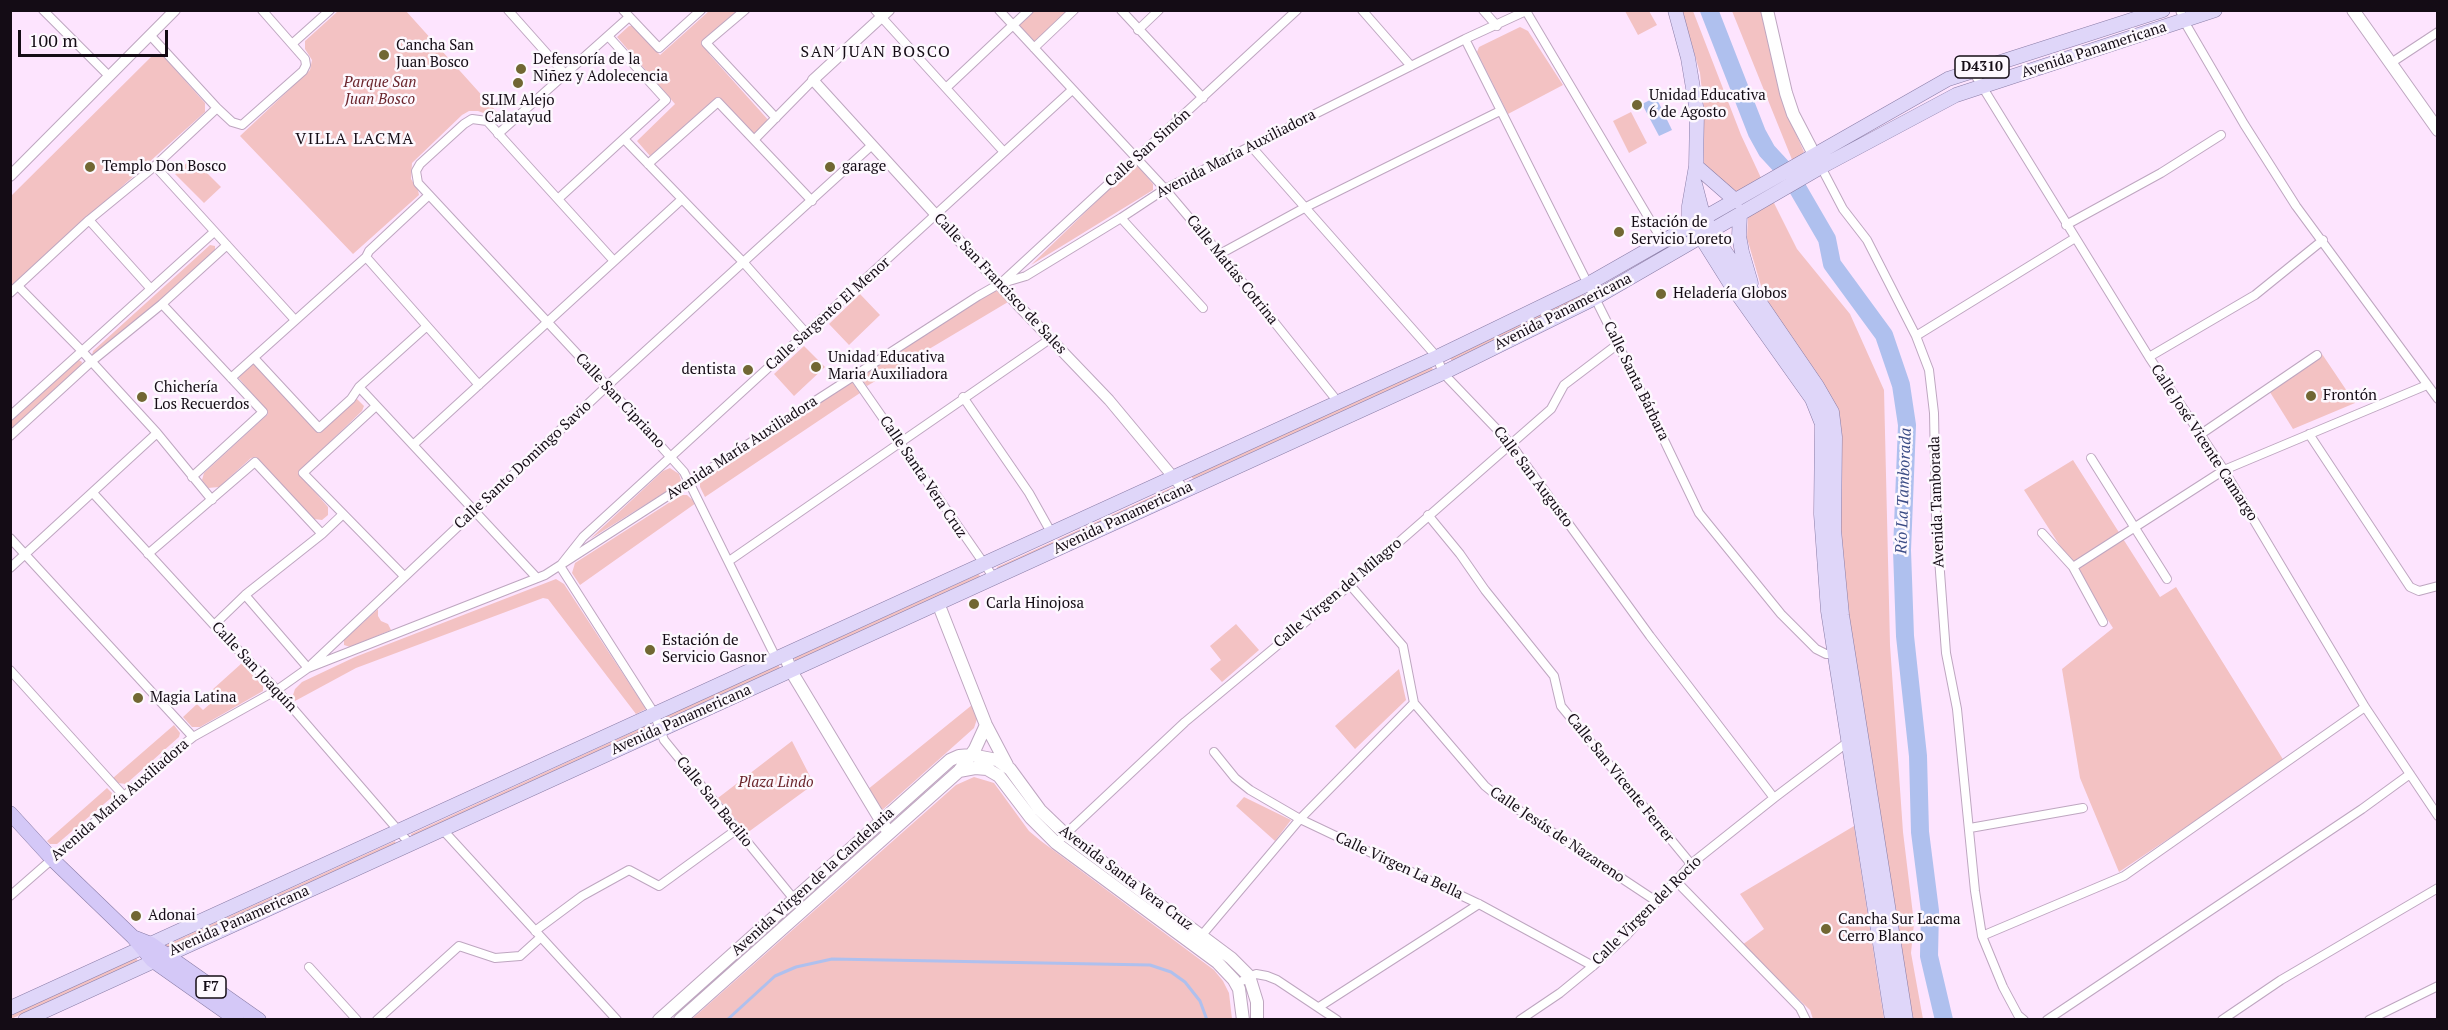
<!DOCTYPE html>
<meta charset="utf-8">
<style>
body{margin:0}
#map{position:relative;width:2448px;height:1030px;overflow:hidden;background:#fde4fe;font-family:"PT Serif",serif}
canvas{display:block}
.frame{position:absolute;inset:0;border:12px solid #140c15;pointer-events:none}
.scale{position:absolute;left:18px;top:30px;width:150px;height:27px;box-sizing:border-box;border:3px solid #140c15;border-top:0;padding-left:8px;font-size:18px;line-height:21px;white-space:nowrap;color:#140c15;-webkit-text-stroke:4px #fdf8fe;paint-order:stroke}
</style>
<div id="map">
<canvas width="2448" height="1030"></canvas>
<div class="frame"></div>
<div class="scale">100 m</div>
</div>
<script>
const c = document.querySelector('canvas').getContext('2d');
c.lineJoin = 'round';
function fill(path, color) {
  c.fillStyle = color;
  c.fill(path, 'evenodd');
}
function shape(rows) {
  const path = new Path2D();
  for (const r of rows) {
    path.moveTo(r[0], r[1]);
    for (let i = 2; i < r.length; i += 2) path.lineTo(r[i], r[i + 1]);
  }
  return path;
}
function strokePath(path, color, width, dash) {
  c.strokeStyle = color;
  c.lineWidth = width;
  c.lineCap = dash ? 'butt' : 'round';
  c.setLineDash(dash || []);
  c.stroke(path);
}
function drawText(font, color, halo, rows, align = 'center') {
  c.font = font + ' "PT Serif",serif';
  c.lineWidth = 5;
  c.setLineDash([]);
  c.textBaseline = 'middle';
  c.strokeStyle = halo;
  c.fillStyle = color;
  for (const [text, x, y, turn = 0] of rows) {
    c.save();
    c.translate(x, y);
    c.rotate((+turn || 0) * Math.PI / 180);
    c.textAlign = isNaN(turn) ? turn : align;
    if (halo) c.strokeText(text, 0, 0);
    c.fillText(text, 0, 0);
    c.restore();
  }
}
const green = shape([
 [338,11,406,11,505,121,499,124,489,115,478,111,469,111,462,115,412,163,411,179,418,190,419,195,353,254,240,136,310,70,312,60,305,49,305,41],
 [709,11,737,11,703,41,710,55,770,122,754,135,717,97,650,156,637,141,675,104,617,37,629,26,633,26,660,55],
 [1033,11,1067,11,1032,44,1017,26],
 [1625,11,1649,11,1657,25,1638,35],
 [1682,11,1693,11,1741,135,1762,180,1736,194,1704,163,1704,109,1700,73],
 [1732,11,1762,11,1786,111,1804,152,1793,162],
 [1520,27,1528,31,1563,85,1508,114,1477,52,1479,47],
 [154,54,164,57,205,103,205,112,11,286,11,196],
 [1631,112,1647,143,1629,153,1613,121],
 [192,158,221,187,204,203,175,174],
 [1138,166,1153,184,1153,190,1031,265,1132,167],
 [1773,201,1797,249,1850,314,1884,390,1890,645,1903,832,1914,923,1911,953,1923,1019,1911,1019,1844,590,1841,532,1840,428,1775,317,1761,286,1747,238,1748,215],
 [210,245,215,246,215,251,98,357,92,355,93,351],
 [997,289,1008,302,867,386,861,379,863,375],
 [1583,293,1584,297,1452,361,1450,358],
 [860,294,880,315,849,345,829,324],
 [804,346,825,367,794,396,774,374],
 [2322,354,2355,403,2293,429,2268,389],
 [79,360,82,362,81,366,11,430,11,421],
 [254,363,313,426,315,427,356,398,364,406,362,411,300,471,301,476,328,507,328,515,322,520,314,519,256,457,251,458,219,487,208,488,202,480,204,473,268,414,238,377],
 [1432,367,1433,371,1193,479,1191,476],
 [852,382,860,393,705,497,700,487,700,481],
 [2073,460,2160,597,2176,587,2284,761,2119,872,2080,778,2062,669,2113,628,2024,490],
 [670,468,679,474,681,480,680,483,590,539,663,471],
 [1173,487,1174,490,998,570,997,567],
 [681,495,687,495,696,503,580,585,572,573,575,563],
 [979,574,980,577,796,662,794,658],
 [556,579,564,584,646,709,636,714,548,599,543,598,356,668,295,701,293,695,295,689,302,682,355,657],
 [378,609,378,616,381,621,388,624,391,630,350,647,344,645,344,640],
 [1236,624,1259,650,1222,682,1210,669,1221,660,1210,646],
 [242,663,263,686,263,691,200,727,192,727,183,717,197,704,203,710,218,697,212,690],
 [778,664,780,668,668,719,666,716],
 [1399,669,1406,700,1355,749,1335,726],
 [972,705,977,719,974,728,880,812,867,790],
 [174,725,180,733,179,737,126,784,118,783,113,778],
 [646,726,647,729,412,837,411,834],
 [792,741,814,784,747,833,718,798],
 [974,777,994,783,1029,831,1041,841,1214,970,1223,981,1229,993,1232,1019,692,1019,956,785],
 [107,788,112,793,111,798,57,844,50,844,47,841],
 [1244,797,1291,820,1275,841,1236,806],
 [1854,826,1884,1019,1813,1019,1810,1010,1742,945,1764,929,1740,894],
 [395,841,396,844,164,950,162,947],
 [136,958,138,961,11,1019,10,1014]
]);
const water = shape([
 [1656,97,1672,130,1659,136,1642,104]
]);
const stream = shape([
 [727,1020,775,976,796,967,832,959,1150,965,1171,972,1185,982,1200,1001,1207,1020]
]);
const river = shape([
 [1709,10,1757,133,1767,151,1791,177,1827,239,1832,264,1884,335,1901,385,1907,425,1902,550,1905,636,1918,756,1920,832,1930,911,1929,956,1944,1020]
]);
const minor = shape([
 [43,10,109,76],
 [508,10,565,74],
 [623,10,659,48,701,10],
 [745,10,706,43,776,118],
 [875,10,1004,152],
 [999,10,1165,189,1220,254,1338,402],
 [1121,10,1203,98],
 [1362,10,1411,66],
 [1483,10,1497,26],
 [2180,10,2184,21,2244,124,2296,206,2438,399],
 [1526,11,1663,242],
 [1138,30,1159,10],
 [150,35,217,108,232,122,242,125,303,71,306,65,305,59,262,10],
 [1465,39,1618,344,1699,513,1781,614,1816,649,1826,654,1835,654],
 [292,44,330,10],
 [1034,48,1074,10],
 [2391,63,2438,32],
 [1972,70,2149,357,2224,470,2365,707,2438,816],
 [946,88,1029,10],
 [498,134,629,17],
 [624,139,744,263,806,333],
 [754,140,813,80],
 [1250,145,1437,357,1443,373,1510,443,1650,636,1774,798],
 [648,164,718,102,812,201],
 [155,166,295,320],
 [1821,167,1843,209,1867,240,1916,336,1929,370,1934,413,1936,518,1946,653,1957,709,1975,891,1982,936,2003,987,2018,1015,2024,1020],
 [558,199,666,100,608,36],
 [1121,218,1203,308],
 [89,220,151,289],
 [2066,225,2161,173,2221,135],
 [1220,254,1306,207,1500,111],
 [366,257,479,385],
 [614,261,487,121,472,119,464,124,420,164,416,171,418,183,607,386,684,472,776,658],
 [1000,284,1297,10],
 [18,286,81,350,157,433,212,500],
 [10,293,89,220,155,166,217,108],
 [162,304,263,412,192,477],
 [1916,336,2075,238],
 [2149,357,2255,295,2323,240],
 [254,358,319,428,351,399,359,387,427,326],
 [853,375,994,578],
 [231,378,366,257,369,251,429,195],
 [359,387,537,578],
 [963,397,1029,493,1052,534],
 [376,406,303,473,404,576],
 [10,416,214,232],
 [2201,434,2317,355],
 [2309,434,2410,587,2419,591,2438,586],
 [10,436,92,361,162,304,227,245],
 [413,445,681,200],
 [2091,458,2167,579],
 [93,493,214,625,277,690,410,844],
 [1428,515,1460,554,1485,590,1554,676,1561,706,1691,864],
 [2042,533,2073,567,2103,622],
 [10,538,193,737],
 [148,554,255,462,322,534],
 [729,561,1050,339],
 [2073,567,2224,470,2427,385],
 [10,568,157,433],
 [1350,585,1403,646,1414,703,1485,786,1496,795,1656,901],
 [245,595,308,668],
 [214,625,245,595,322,534,342,515],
 [312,664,607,386,872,145],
 [10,670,123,795],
 [1214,752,1235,778,1250,790,1300,819,1479,904,1593,966],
 [1970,828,2083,808],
 [442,829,617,1020],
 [1056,843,1185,722,1350,585,1551,409,1564,385,1618,344],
 [1675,880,1800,1008,1806,1020],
 [10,896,179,748,193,737,277,690,308,668,545,575,978,296,999,284,1026,276,1121,218,1165,189,1465,39,1528,10],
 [802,909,664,740,654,713,560,566,583,537,1072,90],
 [535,931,582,896,629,870,659,886,736,830],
 [1202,935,1300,819,1414,703],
 [1982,936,2124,876,2365,707],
 [309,967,357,1020],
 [1236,984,1256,974,1267,976,1277,980,1337,1020],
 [1319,1007,1479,904],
 [377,1020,459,946,495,958,520,956,541,937],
 [1520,1020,1560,993,1593,966,1626,936,1691,864,1774,798,1844,745,1852,743],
 [2047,1020,2362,809,2410,774],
 [2222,1020,2281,980,2438,888],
 [2369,1020,2438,986]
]);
const tertiary = shape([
 [889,10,813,80,1017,304,1109,400,1184,490],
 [10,176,175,10]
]);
const secondary = shape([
 [1767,10,1786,93,1793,114,1818,162],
 [2353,10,2438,130],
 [938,603,986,725,1007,765],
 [785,655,791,671,885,827],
 [959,771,975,768,987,769,999,776,1031,818,1056,843,1217,962,1234,980,1239,989,1243,1020],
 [659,1020,950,760,959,756,971,755,997,760,1010,769,1040,810,1065,834,1231,958,1249,976,1257,1002,1257,1020],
 [680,1020,959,771,975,749,986,725]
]);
const primary = shape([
 [1675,10,1688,58,1697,112,1696,166,1689,206,1689,218,1731,285,1812,399,1822,424,1821,514,1828,611,1892,1020],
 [1696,166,1736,201],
 [1695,184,1702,211,1711,231,1817,386,1832,412,1835,437,1834,530,1842,615,1906,1020],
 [1740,214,1739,236,1742,252,1751,283],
 [10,1008,1437,357,1588,284,1948,79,2163,10],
 [25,1020,1443,373,1595,298,1821,167,1956,95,2215,10]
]);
const trunk = shape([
 [10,813,52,859,133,937,152,960,237,1020],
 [133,937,151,944,259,1020]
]);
const markers = [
 [384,55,6,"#716733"],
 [521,69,6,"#716733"],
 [518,83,6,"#716733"],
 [1637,105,6,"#716733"],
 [90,167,6,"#716733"],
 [830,167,6,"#716733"],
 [1619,232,6,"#716733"],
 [1661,294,6,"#716733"],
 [816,367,6,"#716733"],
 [748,370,6,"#716733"],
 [2311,396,6,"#716733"],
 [142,397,6,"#716733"],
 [974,604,6,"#716733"],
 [650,650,6,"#716733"],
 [138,698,6,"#716733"],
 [136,916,6,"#716733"],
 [1826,929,6,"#716733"]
];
const shields = [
 [1982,67,54],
 [211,987,30]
];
const shieldNames = [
 ["D4310",1982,67],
 ["F7",211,987]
];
const poiNames = [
 ["Cancha San",396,46],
 ["Juan Bosco",396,63],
 ["Defensoría de la",533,60],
 ["Niñez y Adolecencia",533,77],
 ["Unidad Educativa",1649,96],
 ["6 de Agosto",1649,113],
 ["SLIM Alejo",518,101,"center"],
 ["Calatayud",518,118,"center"],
 ["Templo Don Bosco",102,167],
 ["garage",842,167],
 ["Estación de",1631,223],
 ["Servicio Loreto",1631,240],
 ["Heladería Globos",1673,294],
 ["Unidad Educativa",828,358],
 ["Maria Auxiliadora",828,375],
 ["dentista",736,370,"right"],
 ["Chichería",154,388],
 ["Los Recuerdos",154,405],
 ["Frontón",2323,396],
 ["Carla Hinojosa",986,604],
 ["Estación de",662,641],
 ["Servicio Gasnor",662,658],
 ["Magia Latina",150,698],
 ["Adonai",148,916],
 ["Cancha Sur Lacma",1838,920],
 ["Cerro Blanco",1838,937]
];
const streetNames = [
 ["Avenida Panamericana",2094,50,-18],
 ["Calle San Simón",1148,148,-42],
 ["Avenida María Auxiliadora",1236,154,-27],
 ["Calle Matías Cotrina",1232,270,51],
 ["Calle San Francisco de Sales",1000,284,47],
 ["Avenida Panamericana",1563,312,-27],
 ["Calle Sargento El Menor",828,314,-42],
 ["Calle Santa Bárbara",1636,381,64],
 ["Calle San Cipriano",620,401,47],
 ["Calle José Vicente Camargo",2204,443,57],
 ["Avenida María Auxiliadora",742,448,-33],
 ["Calle Santo Domingo Savio",523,465,-43],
 ["Calle Santa Vera Cruz",923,477,56],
 ["Calle San Augusto",1533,477,53],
 ["Avenida Tamborada",1937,502,-92],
 ["Avenida Panamericana",1123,518,-25],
 ["Calle Virgen del Milagro",1338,593,-40],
 ["Calle San Joaquín",254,667,47],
 ["Avenida Panamericana",681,720,-24],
 ["Calle San Vicente Ferrer",1620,778,51],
 ["Avenida María Auxiliadora",120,800,-41],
 ["Calle San Bacilio",714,802,51],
 ["Calle Jesús de Nazareno",1557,835,34],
 ["Calle Virgen La Bella",1399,866,25],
 ["Avenida Santa Vera Cruz",1126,878,37],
 ["Avenida Virgen de la Candelaria",813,882,-42],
 ["Calle Virgen del Rocío",1647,911,-45],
 ["Avenida Panamericana",239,921,-24]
];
const parkNames = [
 ["Parque San",380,83],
 ["Juan Bosco",380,100],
 ["Plaza Lindo",776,783]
];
const neighbourhoodNames = [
 ["SAN JUAN BOSCO",876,52],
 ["VILLA LACMA",355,139]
];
const waterNames = [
 ["Río La Tamborada",1904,491,-88]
];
fill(green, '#f3c2c3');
fill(water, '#afc0ee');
strokePath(stream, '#afc0ee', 3);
strokePath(river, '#afc0ee', 18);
strokePath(minor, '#bea6c0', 10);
strokePath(tertiary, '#bea6c0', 12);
strokePath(secondary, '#bea6c0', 14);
strokePath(primary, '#8a7da7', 15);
strokePath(trunk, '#8a7da7', 15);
strokePath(minor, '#fff', 8);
strokePath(tertiary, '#fff', 10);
strokePath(secondary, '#fff', 12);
strokePath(primary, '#dfd6f9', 14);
strokePath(trunk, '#d4c8f7', 14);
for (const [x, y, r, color] of markers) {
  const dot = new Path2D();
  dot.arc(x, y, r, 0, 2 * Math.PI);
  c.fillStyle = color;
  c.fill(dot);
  strokePath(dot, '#fdf8fe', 2);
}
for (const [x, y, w] of shields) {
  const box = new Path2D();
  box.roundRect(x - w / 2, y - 11, w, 22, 4.5);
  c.fillStyle = '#fdf8fe';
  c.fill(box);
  strokePath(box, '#140c15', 1.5);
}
drawText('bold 14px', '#140c15', null, shieldNames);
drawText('15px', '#140c15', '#fdf8fe', poiNames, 'left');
drawText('15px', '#140c15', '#fdf8fe', streetNames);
drawText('italic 15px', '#6b262d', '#fdf8fe', parkNames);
c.letterSpacing = '1.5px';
drawText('16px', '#140c15', '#fdf8fe', neighbourhoodNames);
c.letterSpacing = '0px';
drawText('italic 16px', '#3a4b85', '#fdf8fe', waterNames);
</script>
